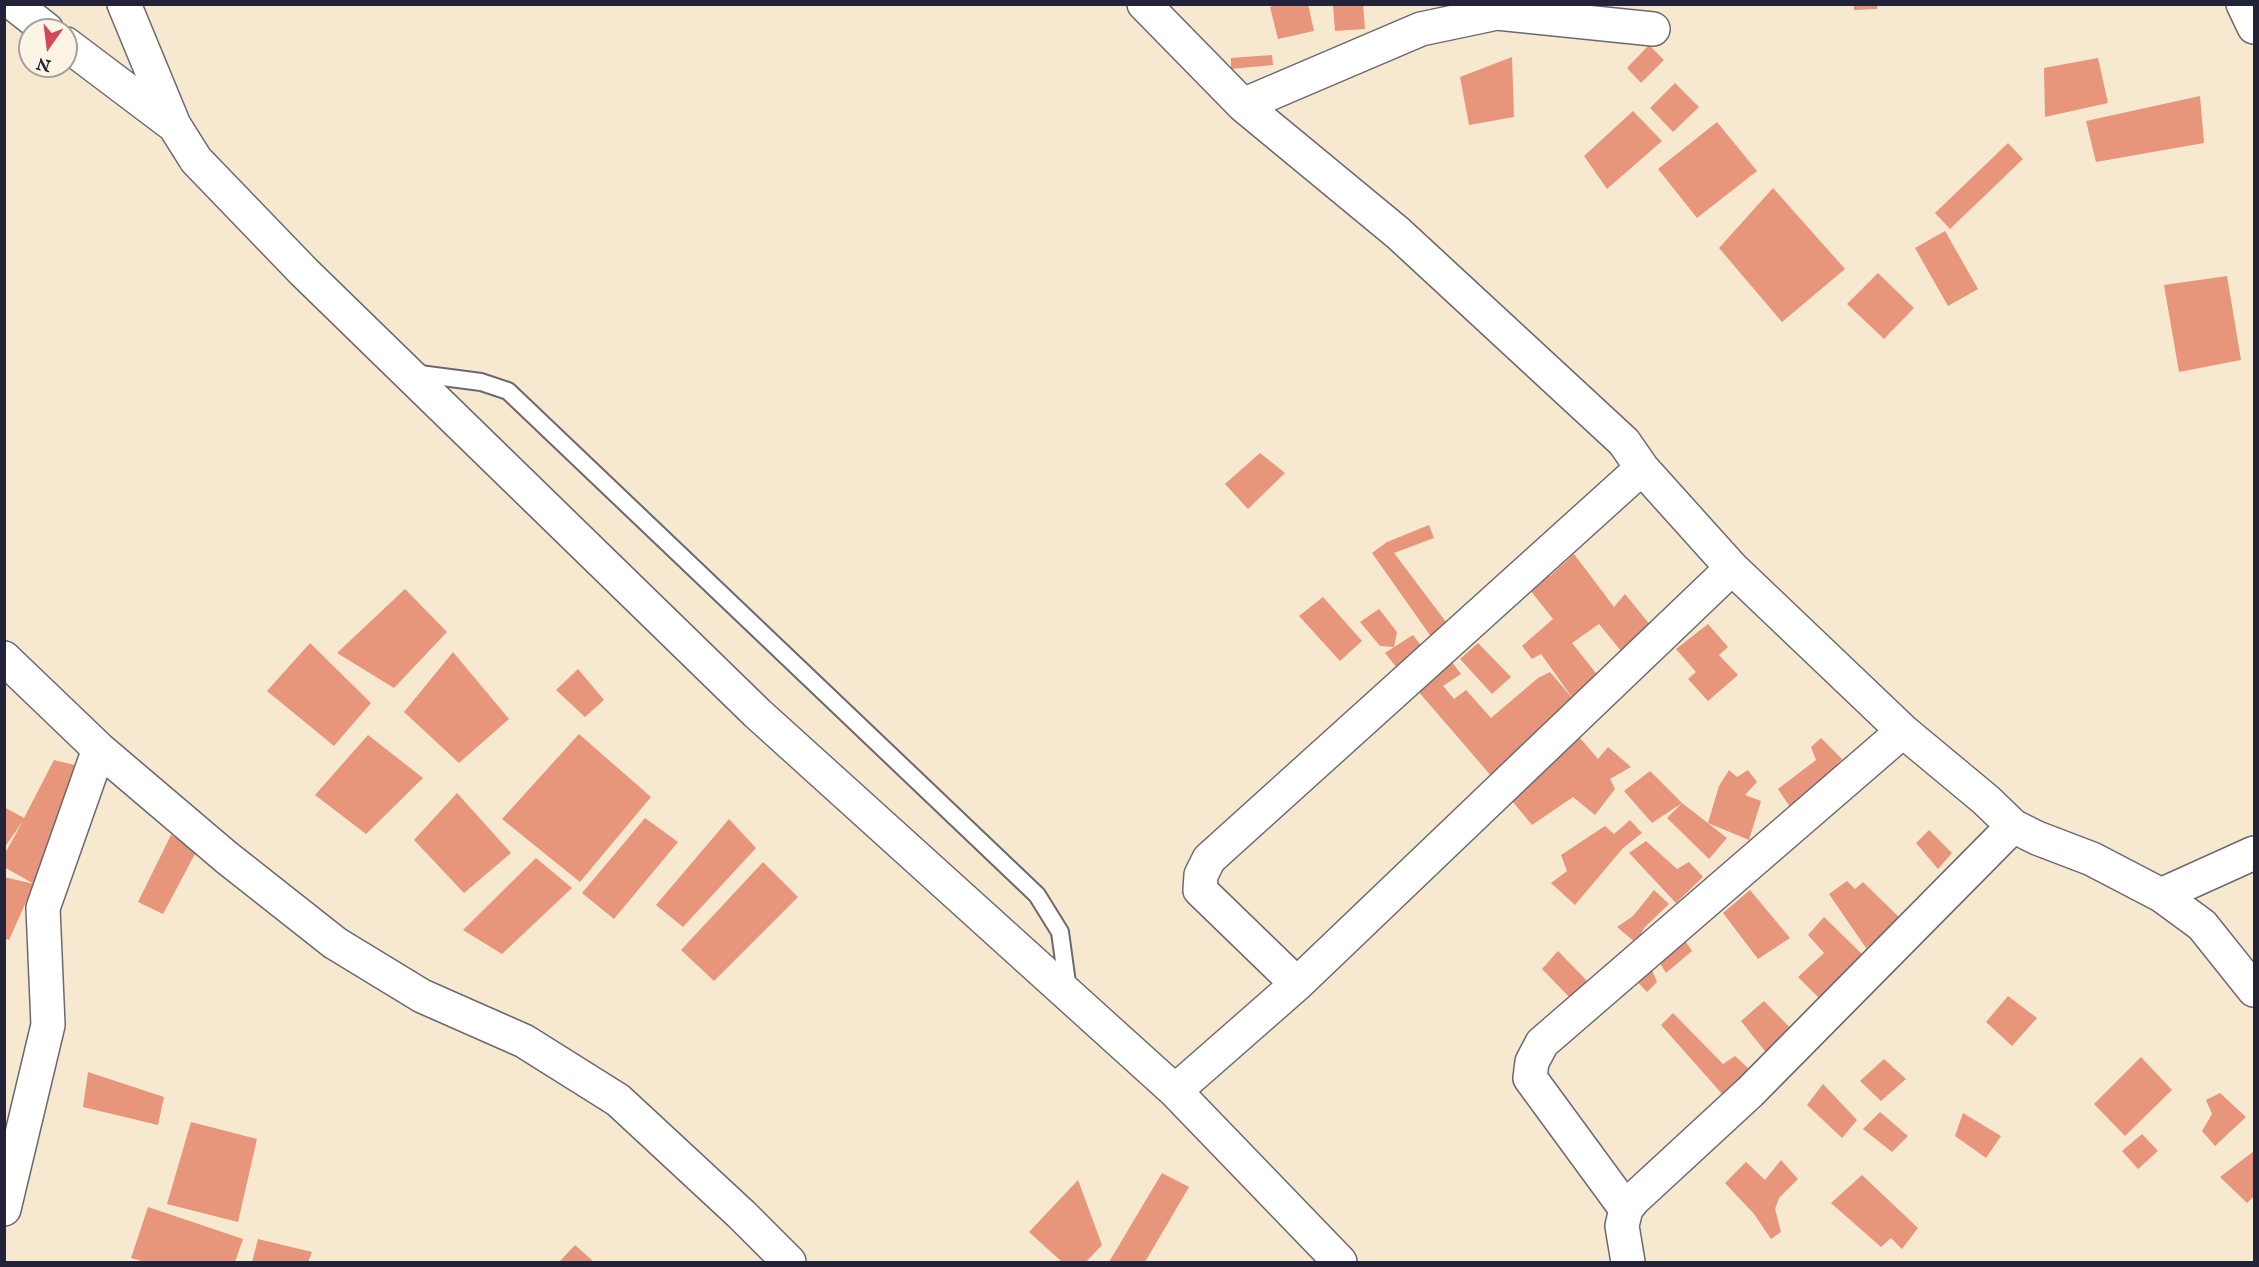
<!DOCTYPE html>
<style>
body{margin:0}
#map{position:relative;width:2259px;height:1267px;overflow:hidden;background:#f6e9d0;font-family:"IM FELL English",serif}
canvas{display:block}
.frame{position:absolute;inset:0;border:6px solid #22223b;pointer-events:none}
.north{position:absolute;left:18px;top:18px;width:60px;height:60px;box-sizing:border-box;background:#fcf5e5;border:2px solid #a5a1a1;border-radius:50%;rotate:194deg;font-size:16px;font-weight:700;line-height:24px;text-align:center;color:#22223b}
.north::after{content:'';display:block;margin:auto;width:21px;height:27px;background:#d1495b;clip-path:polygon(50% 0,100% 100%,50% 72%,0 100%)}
</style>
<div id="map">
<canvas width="2259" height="1267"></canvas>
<div class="frame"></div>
<div class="north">N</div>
</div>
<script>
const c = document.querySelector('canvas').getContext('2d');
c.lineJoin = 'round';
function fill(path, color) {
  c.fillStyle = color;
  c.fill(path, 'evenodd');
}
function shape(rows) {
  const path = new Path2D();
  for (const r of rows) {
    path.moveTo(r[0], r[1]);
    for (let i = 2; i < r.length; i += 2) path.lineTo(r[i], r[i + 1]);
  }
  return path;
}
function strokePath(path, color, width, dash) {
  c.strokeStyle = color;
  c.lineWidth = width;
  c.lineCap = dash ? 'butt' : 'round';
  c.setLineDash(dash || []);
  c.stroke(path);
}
const building = shape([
 [1279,4,1308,4,1314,31,1278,39,1270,7],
 [1363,4,1365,29,1335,31,1333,6],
 [1854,4,1877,4,1877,9,1854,10],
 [1649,45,1664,60,1641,83,1627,68],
 [1272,55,1273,65,1231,69,1231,58],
 [1512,57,1514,117,1469,125,1460,77],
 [2098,58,2108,103,2045,117,2044,68],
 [1675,83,1699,107,1673,132,1650,108],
 [2200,96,2204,143,2096,162,2086,121],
 [1633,111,1662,141,1607,189,1584,156],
 [1717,122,1757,171,1697,218,1658,169],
 [2008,143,2023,159,1950,229,1935,213],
 [1773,188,1845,269,1782,322,1719,248],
 [1945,231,1978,289,1948,306,1915,248],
 [1878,273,1914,308,1884,339,1847,304],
 [2227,276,2241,360,2179,372,2164,285],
 [1260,453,1285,473,1248,509,1225,484],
 [1429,525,1434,538,1394,553,1446,622,1432,638,1372,553,1387,542],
 [1574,554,1614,607,1625,594,1655,631,1626,657,1599,624,1572,643,1603,682,1493,778,1411,683,1444,652,1461,674,1443,686,1454,699,1466,690,1491,718,1538,678,1550,672,1574,700,1541,654,1532,659,1522,646,1553,619,1526,585,1543,569,1550,576],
 [405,589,447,632,394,688,337,653],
 [1323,597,1362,641,1340,661,1299,616],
 [1379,609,1397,632,1394,647,1413,635,1427,653,1401,673,1385,653,1394,647,1380,646,1360,622],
 [1708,624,1728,647,1719,655,1738,675,1708,701,1688,679,1696,672,1676,649],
 [310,643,371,703,334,746,267,691],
 [1478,643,1511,677,1492,694,1460,659],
 [453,652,509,719,459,763,404,712],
 [578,669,604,700,585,717,556,690],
 [579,734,651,797,580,882,502,819],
 [368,735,423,778,366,834,315,795],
 [1580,738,1598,759,1608,747,1631,767,1610,779,1615,789,1595,815,1573,797,1532,825,1508,796],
 [1821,738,1842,759,1819,785,1792,810,1778,789,1816,760,1811,747],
 [54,760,83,767,34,884,9,940,4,938,4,877,34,884,4,867,4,855,23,821,4,848,4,807,24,818],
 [1729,770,1737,777,1748,770,1757,782,1745,795,1761,801,1749,840,1708,823,1719,786],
 [1650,771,1682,803,1727,838,1709,859,1667,818,1682,803,1652,823,1624,791],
 [457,793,511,853,464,893,414,840],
 [645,818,678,842,614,919,582,893],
 [729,819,756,848,683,927,656,905],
 [1630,820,1642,833,1623,848,1575,905,1551,883,1567,871,1561,855,1605,826,1614,834],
 [1929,830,1952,853,1938,869,1916,843],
 [171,835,197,850,163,914,138,902],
 [1646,841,1677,869,1689,862,1703,877,1676,903,1629,853],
 [536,858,572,888,502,954,463,930],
 [763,862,798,897,714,981,681,950],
 [1847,881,1855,889,1863,882,1902,920,1866,948,1829,894],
 [1654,890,1669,904,1645,927,1636,943,1617,927,1633,916],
 [1750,890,1790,938,1758,959,1723,913],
 [1824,917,1864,956,1844,978,1819,998,1798,977,1824,953,1808,935],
 [1680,933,1692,951,1666,973,1653,952],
 [1558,951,1589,983,1572,1000,1542,969],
 [1648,961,1657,982,1647,992,1627,971],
 [2008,996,2037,1018,2012,1046,1986,1022],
 [1764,1001,1798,1036,1772,1060,1741,1021],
 [1673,1013,1723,1064,1735,1056,1759,1078,1731,1104,1661,1025],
 [2141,1057,2172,1090,2125,1136,2094,1104],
 [1884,1059,1906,1079,1881,1101,1860,1081],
 [88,1072,164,1097,158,1125,83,1107],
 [1823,1084,1857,1120,1842,1138,1807,1105],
 [2220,1093,2246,1117,2215,1146,2202,1131,2212,1114,2206,1100],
 [1880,1112,1908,1136,1892,1152,1863,1129],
 [1963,1113,2001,1136,1986,1158,1955,1136],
 [191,1122,257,1139,238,1222,167,1204],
 [2142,1134,2158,1151,2138,1169,2122,1151],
 [2254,1151,2254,1196,2247,1203,2220,1177],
 [1781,1160,1798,1179,1779,1198,1775,1209,1781,1232,1771,1239,1754,1214,1725,1183,1746,1162,1765,1180],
 [1162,1173,1189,1187,1145,1262,1109,1262],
 [1862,1175,1918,1228,1902,1249,1891,1238,1881,1247,1831,1203],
 [1078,1180,1102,1245,1086,1262,1062,1262,1029,1232],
 [148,1207,243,1239,235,1262,145,1262,131,1258],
 [258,1239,312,1252,308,1262,252,1262],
 [575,1245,594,1262,559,1262]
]);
const service = shape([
 [412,373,481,382,508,391,1037,895,1060,932,1068,990]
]);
const minor = shape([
 [14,4,47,30],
 [124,4,174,125,196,160,304,272,757,713,1175,1091,1340,1262],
 [1144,4,1243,105,1398,233,1624,442,1642,468,1732,568,1903,731,1986,800,2013,826,2037,838,2092,859,2161,895,2202,925,2254,990],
 [2243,4,2254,27],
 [66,44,172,124],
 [1243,105,1421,29,1497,13,1653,29],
 [4,658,99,749,226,857,335,943,422,996,524,1041,618,1100,742,1215,789,1262],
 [2161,895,2254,853],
 [1297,984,1200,890,1201,875,1209,859,1642,468],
 [1175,1091,1297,984,1732,568],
 [4,1209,48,1025,43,908,99,749],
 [1626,1209,1530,1078,1532,1062,1542,1043,1903,731],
 [1628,1262,1622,1226,1626,1209,1634,1199,1750,1092,2013,826]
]);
fill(building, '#e7957b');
strokePath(service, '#6c686f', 20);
strokePath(minor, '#6c686f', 36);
strokePath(service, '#fff', 16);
strokePath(minor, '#fff', 33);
</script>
